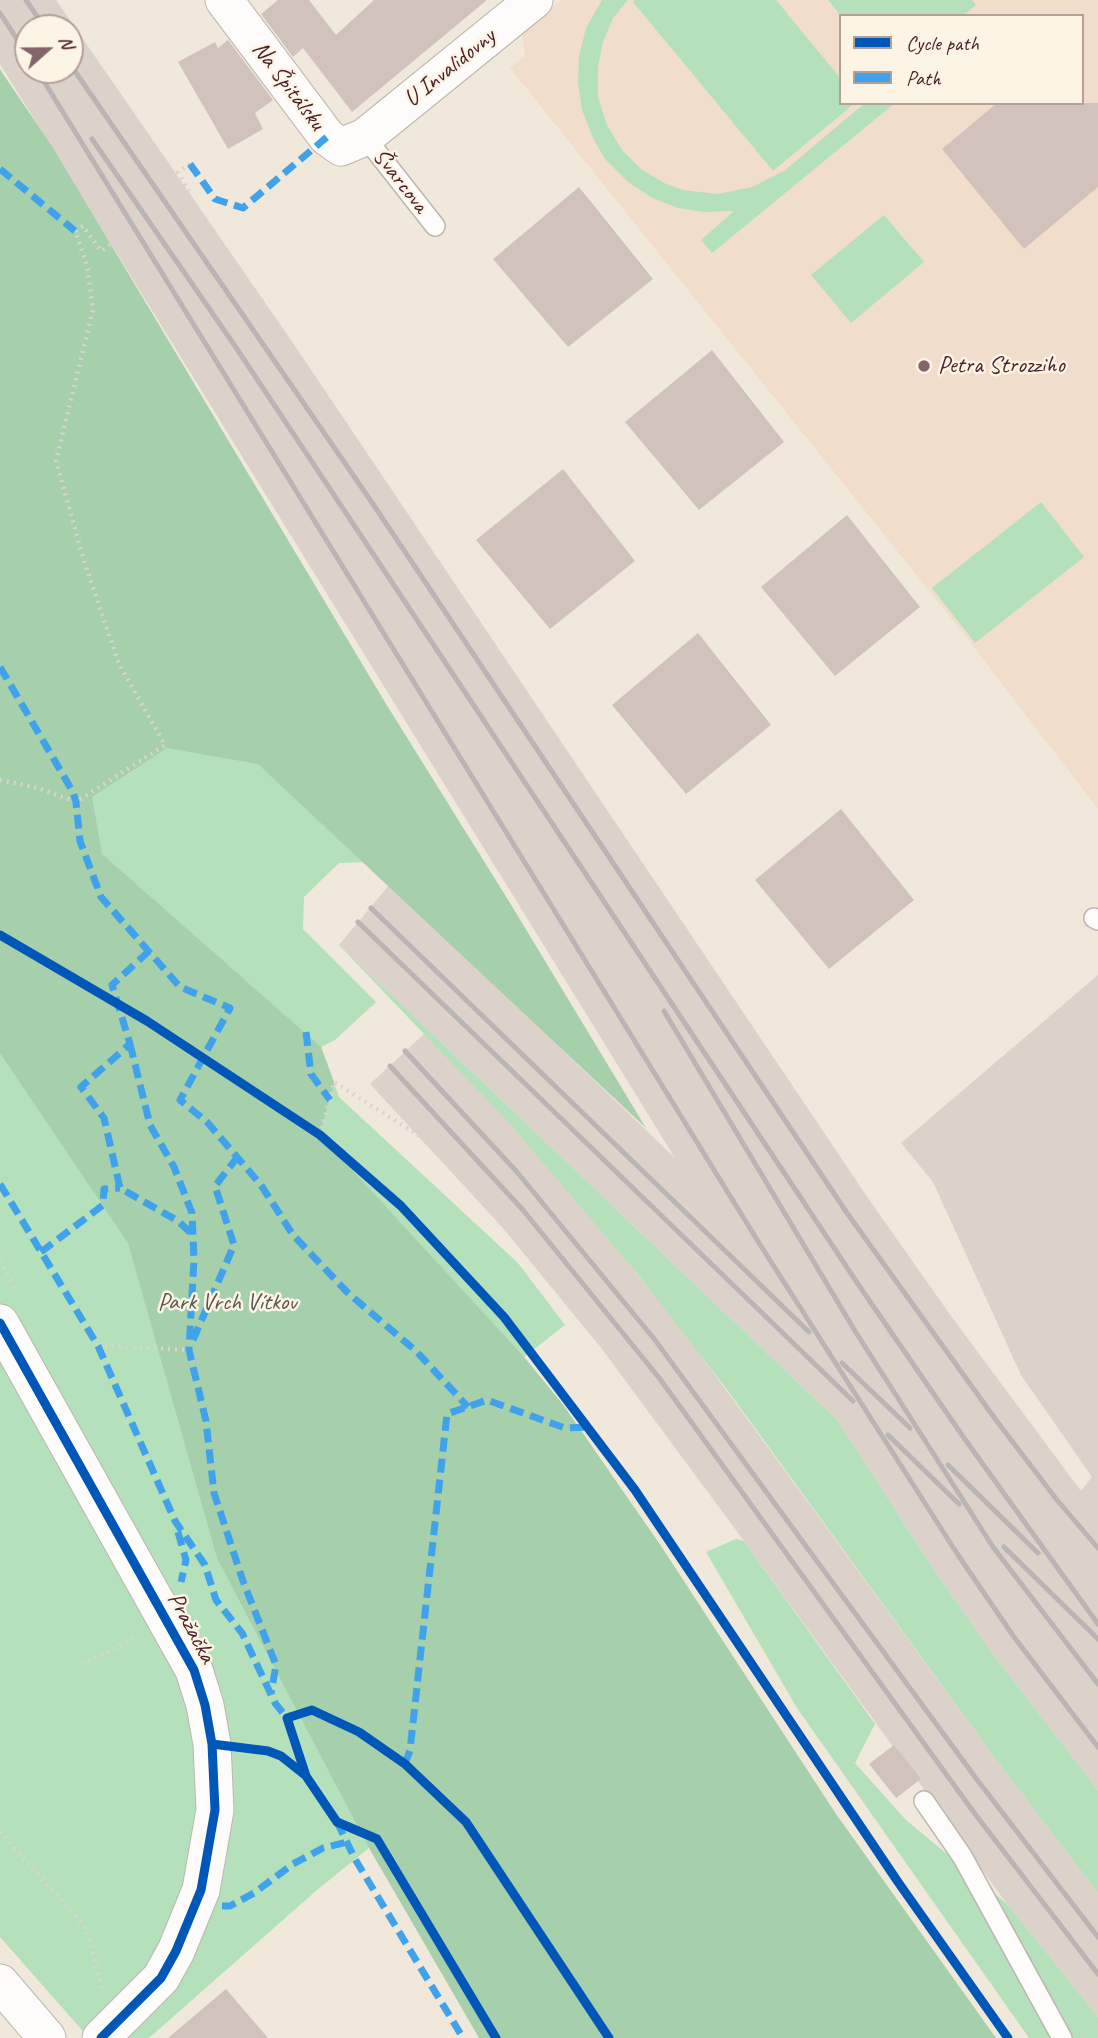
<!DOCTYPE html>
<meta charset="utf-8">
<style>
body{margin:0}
#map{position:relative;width:1098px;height:2038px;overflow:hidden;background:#efe8db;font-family:Caveat,sans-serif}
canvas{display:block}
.legend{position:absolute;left:839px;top:14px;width:245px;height:91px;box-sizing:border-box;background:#fcf5e5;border:2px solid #b59f9b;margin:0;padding:9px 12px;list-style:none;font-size:21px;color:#4a1f2b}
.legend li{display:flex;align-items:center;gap:14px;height:35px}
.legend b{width:35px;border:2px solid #b59f9b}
.north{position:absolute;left:14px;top:14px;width:70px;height:70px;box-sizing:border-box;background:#fcf5e5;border:2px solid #b59f9b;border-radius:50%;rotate:69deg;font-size:19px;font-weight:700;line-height:28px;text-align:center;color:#4a1f2b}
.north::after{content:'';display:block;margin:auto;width:24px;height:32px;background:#846569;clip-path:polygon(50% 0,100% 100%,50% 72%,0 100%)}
</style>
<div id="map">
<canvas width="1098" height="2038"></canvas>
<ul class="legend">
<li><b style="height:9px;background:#0057b8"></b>Cycle path</li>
<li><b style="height:9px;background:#40a2eb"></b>Path</li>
</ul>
<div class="north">N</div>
</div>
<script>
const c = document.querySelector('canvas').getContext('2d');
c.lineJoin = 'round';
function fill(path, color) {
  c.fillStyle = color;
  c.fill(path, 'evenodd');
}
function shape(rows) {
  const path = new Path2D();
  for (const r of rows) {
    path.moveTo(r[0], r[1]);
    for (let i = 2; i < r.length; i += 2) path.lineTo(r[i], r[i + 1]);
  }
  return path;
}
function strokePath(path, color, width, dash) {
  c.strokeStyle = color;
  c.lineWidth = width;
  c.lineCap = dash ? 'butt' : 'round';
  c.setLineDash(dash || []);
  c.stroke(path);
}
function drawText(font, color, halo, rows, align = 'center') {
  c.font = font + ' Caveat,sans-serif';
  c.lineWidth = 5;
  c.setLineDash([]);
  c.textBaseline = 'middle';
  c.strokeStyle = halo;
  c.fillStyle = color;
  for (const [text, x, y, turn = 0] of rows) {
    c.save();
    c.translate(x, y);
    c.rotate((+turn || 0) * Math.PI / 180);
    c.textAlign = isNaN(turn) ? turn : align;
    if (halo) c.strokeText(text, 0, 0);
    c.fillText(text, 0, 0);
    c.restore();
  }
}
const built = shape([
 [561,0,1098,0,1098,809,960,629,510,68,525,56,522,33],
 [841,16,1082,16,1082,103,841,103]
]);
const industrial = shape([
 [0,0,56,0,293,343,868,1198,951,1316,1081,1491,1092,1477,1021,1375,933,1182,901,1143,1098,975,1098,1790,992,1653,935,1571,837,1420,339,945,390,884,675,1158,0,64],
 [28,28,70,28,70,70,28,70],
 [425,1033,508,1122,595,1221,677,1323,997,1761,1098,1893,1098,2017,1007,1904,744,1541,602,1349,502,1227,370,1084]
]);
const green = shape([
 [602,0,628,0,613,18,603,42,598,67,598,97,607,125,622,150,641,169,664,183,683,190,718,194,752,187,784,171,865,103,895,103,712,253,701,240,734,211,704,212,678,208,652,198,628,182,605,159,593,138,582,110,578,82,579,56,586,28],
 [635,0,776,0,841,79,841,103,855,103,773,171,633,2],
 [828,0,972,0,976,5,963,16,841,16],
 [0,69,53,148,386,704,513,908,367,862,339,863,304,897,303,929,376,1002,335,1040,321,1047,339,1097,518,1263,565,1325,524,1357,564,1406,372,1832,369,1848,317,1890,149,2038,89,2038,0,1937],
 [884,215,924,262,851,323,811,275],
 [1041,502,1084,557,975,643,932,588],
 [339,945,837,1420,935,1571,992,1653,1098,1790,1098,1893,997,1761,728,1391,637,1273,508,1122],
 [736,1539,744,1541,875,1724,855,1763,906,1820,1007,1904,1098,2017,1098,2038,1029,2038,797,1708,706,1552]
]);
const forest = shape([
 [0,70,53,148,386,704,513,908,646,1128,258,764,167,748,92,797,102,854,321,1047,334,1082,320,1135,524,1357,564,1406,661,1546,836,1814,996,2038,479,2038,369,1848,217,1558,128,1243,0,1053]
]);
const building = shape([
 [278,0,309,0,336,35,374,0,487,0,352,112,303,48,293,57,261,14],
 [228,40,273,100,255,113,263,129,228,149,178,62,215,42,218,48],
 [997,103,1098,103,1098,187,1024,249,942,149],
 [579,187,653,279,568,347,493,259],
 [712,350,784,442,699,510,625,422],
 [563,469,635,561,550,629,476,540],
 [847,515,920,607,835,676,761,587],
 [698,633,771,725,686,794,612,705],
 [841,809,914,900,829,969,755,880],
 [894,1745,921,1779,896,1798,869,1764],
 [226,1989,268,2038,168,2038]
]);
const path = shape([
 [190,164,178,172,191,195],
 [0,780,38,788,76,802,165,745,119,664,84,561,56,461,93,310,87,265,75,231,83,226,101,251,119,239],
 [320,1135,334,1082,453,1157],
 [0,1261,17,1291],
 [98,1346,189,1350],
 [82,1664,136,1638],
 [0,1832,86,1928,102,1989]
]);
const lane = shape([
 [365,137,435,226],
 [1094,918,1098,920],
 [924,1801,962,1856,1062,2038]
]);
const street = shape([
 [224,0,327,137,341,147,365,137,534,0],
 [0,1323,194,1670,205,1705,212,1744,215,1810,201,1890,176,1951,161,1978,101,2038],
 [0,1983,47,2038]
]);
const rail = shape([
 [26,0,45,28],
 [0,13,28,56],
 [70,64,373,504,847,1213,996,1420,1057,1500,1098,1548],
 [37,70,759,1243,958,1555,1014,1637,1098,1747],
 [92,139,235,346,860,1287,964,1438,1098,1624],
 [371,908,809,1332],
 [358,922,853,1401],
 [664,1011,855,1331,993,1547,1098,1684],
 [405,1051,517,1172,655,1340,975,1777,1098,1937],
 [390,1066,523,1210,660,1379,975,1814,1098,1974],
 [842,1363,910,1428],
 [888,1435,959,1504],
 [948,1465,1038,1553],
 [1004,1547,1098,1639]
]);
const quiet = shape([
 [190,164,215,199,243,208,327,137],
 [0,169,75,231],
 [0,667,73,792,76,802,80,841,101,897,180,987,230,1008,180,1100,207,1122,261,1185,293,1235,348,1293,416,1351,468,1407],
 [149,951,112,985,130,1044,81,1087,104,1118,120,1188,178,1221,193,1235],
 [306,1032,311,1074,330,1100],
 [130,1044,150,1125,174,1167,192,1213,194,1259,189,1350,206,1421,214,1493,243,1581,276,1665,271,1694],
 [0,1184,98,1346,175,1521,205,1565,216,1600,242,1633,275,1703,287,1718],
 [41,1252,103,1205,104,1189,120,1188],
 [193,1340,234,1245,215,1186,236,1159],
 [178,1532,186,1560,181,1582],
 [405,1764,410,1750,447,1414,487,1400,565,1428,589,1427],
 [337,1822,355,1859,463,2038],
 [222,1906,230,1906,254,1893,293,1864,323,1848,347,1842]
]);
const cycleway = shape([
 [0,935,147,1021,320,1135,401,1206,504,1317,635,1490,898,1882,1008,2038],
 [0,1323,194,1670,205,1705,212,1744,215,1810,201,1890,176,1951,161,1978,101,2038],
 [212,1744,268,1751,281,1756,305,1775],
 [496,2038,377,1839,337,1822,306,1776,287,1718,312,1710,359,1732,405,1764,466,1822,609,2038]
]);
const markers = [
 [924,366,7,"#846569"]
];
const streetNames = [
 ["U Invalidovny",450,68,-39],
 ["Na Špitálsku",288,86,53],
 ["Švarcova",400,181,52],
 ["Pražačka",191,1628,62]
];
const poiNames = [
 ["Petra Strozziho",938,366]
];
const parkNames = [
 ["Park Vrch Vítkov",227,1303]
];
fill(built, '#f1ddcb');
fill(industrial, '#ddd2c9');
fill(green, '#b4e1bb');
fill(forest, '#a6cfac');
fill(building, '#d1c3bb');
strokePath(lane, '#beb5ae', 22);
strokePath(street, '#beb5ae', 39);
strokePath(path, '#d9d4d2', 4.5, [2, 5]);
strokePath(lane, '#fdfcfa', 19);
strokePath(street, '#fdfcfa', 37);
strokePath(rail, '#bab4b4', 5);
strokePath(quiet, '#40a2eb', 7, [14, 7]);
strokePath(cycleway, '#0057b8', 9);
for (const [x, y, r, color] of markers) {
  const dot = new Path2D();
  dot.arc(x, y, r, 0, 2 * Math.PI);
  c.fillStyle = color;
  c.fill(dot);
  strokePath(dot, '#fcf5e5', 2.5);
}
drawText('24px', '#4a1f2b', '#fcf5e5', streetNames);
drawText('24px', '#4a1f2b', '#fcf5e5', poiNames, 'left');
drawText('24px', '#5b574e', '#fcf5e5', parkNames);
</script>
